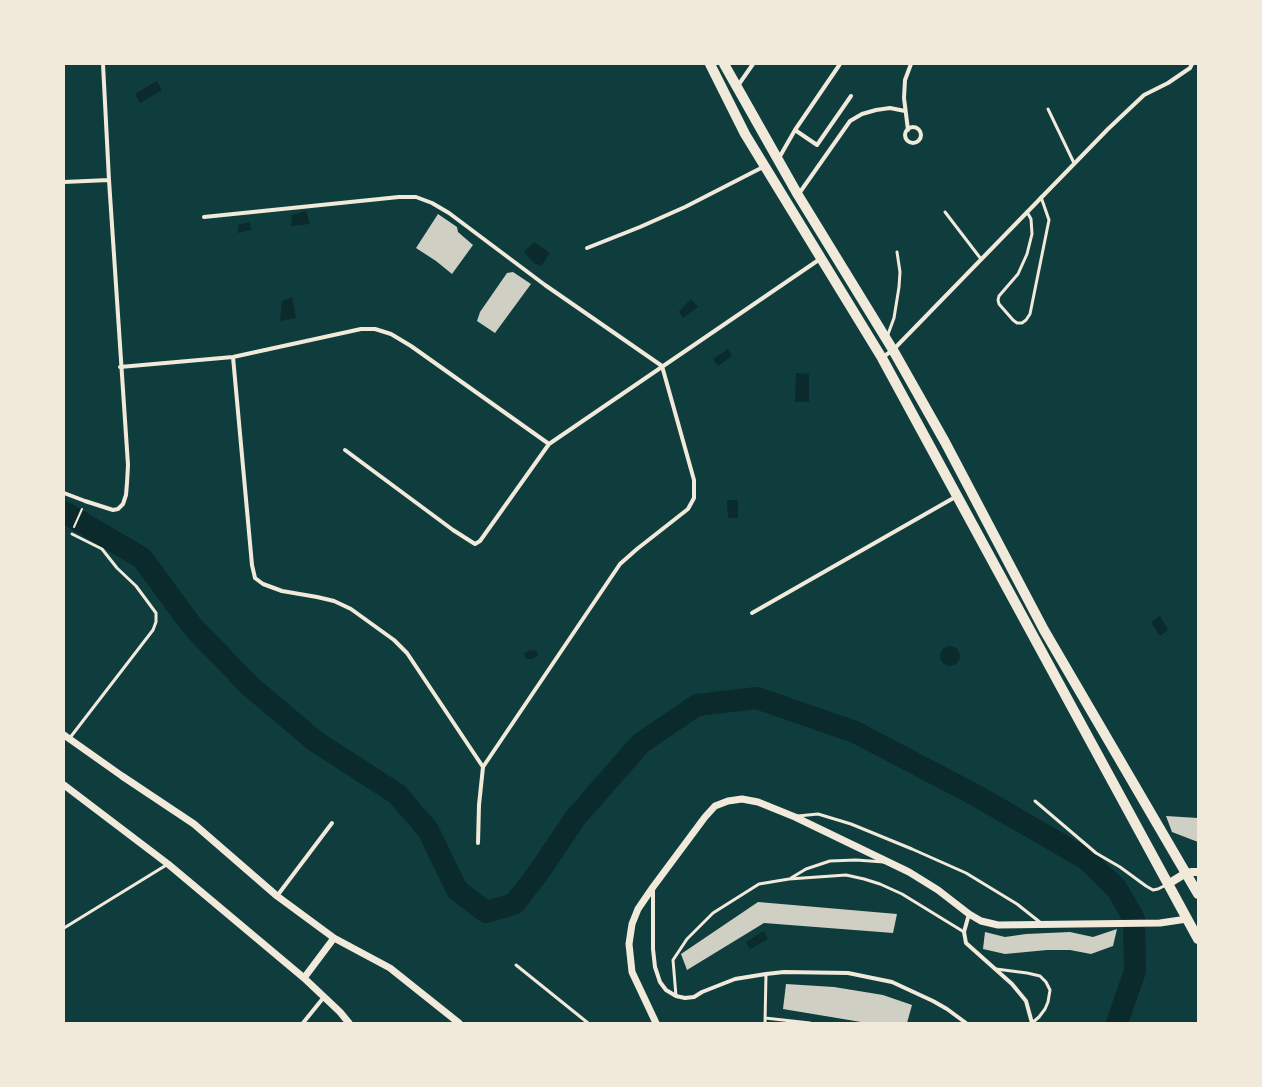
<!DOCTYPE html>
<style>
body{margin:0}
#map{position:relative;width:1262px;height:1087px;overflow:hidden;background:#0f3d3e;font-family:Barlow,sans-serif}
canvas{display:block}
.frame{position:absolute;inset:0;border:65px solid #f1e9da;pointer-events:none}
</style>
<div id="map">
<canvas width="1262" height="1087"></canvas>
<div class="frame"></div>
</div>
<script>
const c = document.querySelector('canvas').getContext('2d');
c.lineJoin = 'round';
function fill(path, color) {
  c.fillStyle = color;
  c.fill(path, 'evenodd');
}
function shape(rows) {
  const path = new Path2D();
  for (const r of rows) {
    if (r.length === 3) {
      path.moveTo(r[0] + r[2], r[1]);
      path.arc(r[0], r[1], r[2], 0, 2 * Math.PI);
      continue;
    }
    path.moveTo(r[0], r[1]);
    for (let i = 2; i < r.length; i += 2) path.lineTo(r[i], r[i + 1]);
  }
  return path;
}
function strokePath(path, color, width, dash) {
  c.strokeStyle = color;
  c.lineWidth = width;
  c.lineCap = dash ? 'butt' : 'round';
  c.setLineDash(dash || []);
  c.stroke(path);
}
const water = shape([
 [157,81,162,90,140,103,135,94],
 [306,211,310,224,291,226,292,215],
 [250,222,251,230,238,233,238,225],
 [534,242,550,253,541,266,534,263,524,252],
 [292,297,296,318,280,321,282,301],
 [691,299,698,307,683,318,679,311],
 [728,349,732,356,718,366,713,359],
 [796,373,809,374,809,402,795,402],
 [727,500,738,500,738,518,728,518],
 [1160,616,1168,630,1160,636,1151,622],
 [950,656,10],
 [530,650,537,651,538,656,532,659,526,659,524,654],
 [764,931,768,939,750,949,746,942]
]);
const river = shape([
 [64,512,142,558,192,626,250,686,315,741,397,794,428,830,457,890,486,912,514,904,536,876,576,817,641,743,697,705,757,698,855,732,977,796,1086,859,1117,889,1134,919,1135,971,1117,1023]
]);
const building = shape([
 [438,214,457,227,458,232,473,245,452,274,436,261,416,248],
 [513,272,531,284,495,333,477,321,480,312,507,273],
 [1166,816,1198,818,1198,842,1172,832],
 [758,902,897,914,893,933,764,923,687,970,681,954],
 [1117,929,1113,946,1091,954,1070,950,1047,950,1005,954,983,949,985,932,1005,937,1026,934,1070,932,1093,937],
 [786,984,834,987,883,995,912,1005,907,1023,867,1023,783,1009]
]);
const path = shape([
 [74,527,82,509]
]);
const service = shape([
 [1048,109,1074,163],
 [945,212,981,259],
 [1027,212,1031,219,1032,234,1027,254,1018,274,999,296,998,300,999,304,1013,320,1017,323,1022,323,1026,320,1030,314,1049,220,1041,197],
 [887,337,894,318,899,287,900,272,897,252],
 [69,739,153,630,156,622,156,613,136,586,117,568,102,549,72,534],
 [1035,801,1096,853,1120,867,1146,886,1153,890,1158,889,1166,885],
 [798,816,818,814,851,824,912,849,966,873,1017,904,1041,923],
 [791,878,806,869,830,861,856,860,884,862],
 [64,928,168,864],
 [516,965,588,1023],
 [996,969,1027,973,1040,976,1046,982,1050,990,1048,1002,1045,1009,1039,1017,1032,1023],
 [676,996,673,960,687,939,713,913,759,884,789,879,846,875,864,879,880,884,902,894,964,932],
 [765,1018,810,1023],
 [765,1023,766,974]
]);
const minor = shape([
 [737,87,753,64],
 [913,135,8],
 [795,130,817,145,851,96],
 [908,130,904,98,905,80,911,64],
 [779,158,795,130,840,64],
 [64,182,109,180],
 [798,195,850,121,862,114,876,110,890,108,905,111],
 [204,217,399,197,416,197,432,203,449,213,545,285,662,366,694,480,694,498,688,509,637,549,620,564,483,767,479,805,478,843],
 [587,248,640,227,685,207,765,166],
 [233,357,252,565,255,578,263,584,282,591,317,597,334,601,351,609,394,640,407,653,483,767],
 [883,357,893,350,1108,129,1144,95,1168,83,1190,68,1192,64],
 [120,367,233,357,361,329,375,329,391,334,411,346,549,444],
 [345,450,453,530,475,544,480,541,549,444,820,259],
 [64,493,85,501,113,510,118,509,123,504,126,495,127,483,128,465,109,180,103,64],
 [752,613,957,496],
 [653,890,653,949,655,967,660,982,666,990,676,996,685,998,694,997,702,992,735,979,766,974,784,972,848,973,892,982,933,1001,947,1009,966,1023],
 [277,896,332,823],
 [969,914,964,932,966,943,1012,984,1026,1001,1032,1023],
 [303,1023,324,997]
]);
const tertiary = shape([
 [64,735,122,776,194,824,277,896,334,938,390,968,459,1023],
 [64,785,168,864,304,978],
 [334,938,304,978,340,1012,349,1023],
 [656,1023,632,972,629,944,632,924,638,909,653,887,705,817,715,806,728,801,742,799,758,802,795,817,909,872,938,890,969,914,981,921,998,925,1160,923,1187,919]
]);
const secondary = shape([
 [1168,884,1186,873,1192,872,1198,872]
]);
const primary = shape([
 [710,64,745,134,882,358,1198,939],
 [724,64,798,195,893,350,945,442,1044,630,1198,894]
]);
fill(water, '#0a2a2b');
strokePath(river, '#0a2a2b', 22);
fill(building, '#cfcfc3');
strokePath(path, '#f1e9da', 2);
strokePath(service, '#f1e9da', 3);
strokePath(minor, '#f1e9da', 4);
strokePath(tertiary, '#f1e9da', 7);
strokePath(secondary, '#f1e9da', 8);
strokePath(primary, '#f1e9da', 10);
</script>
